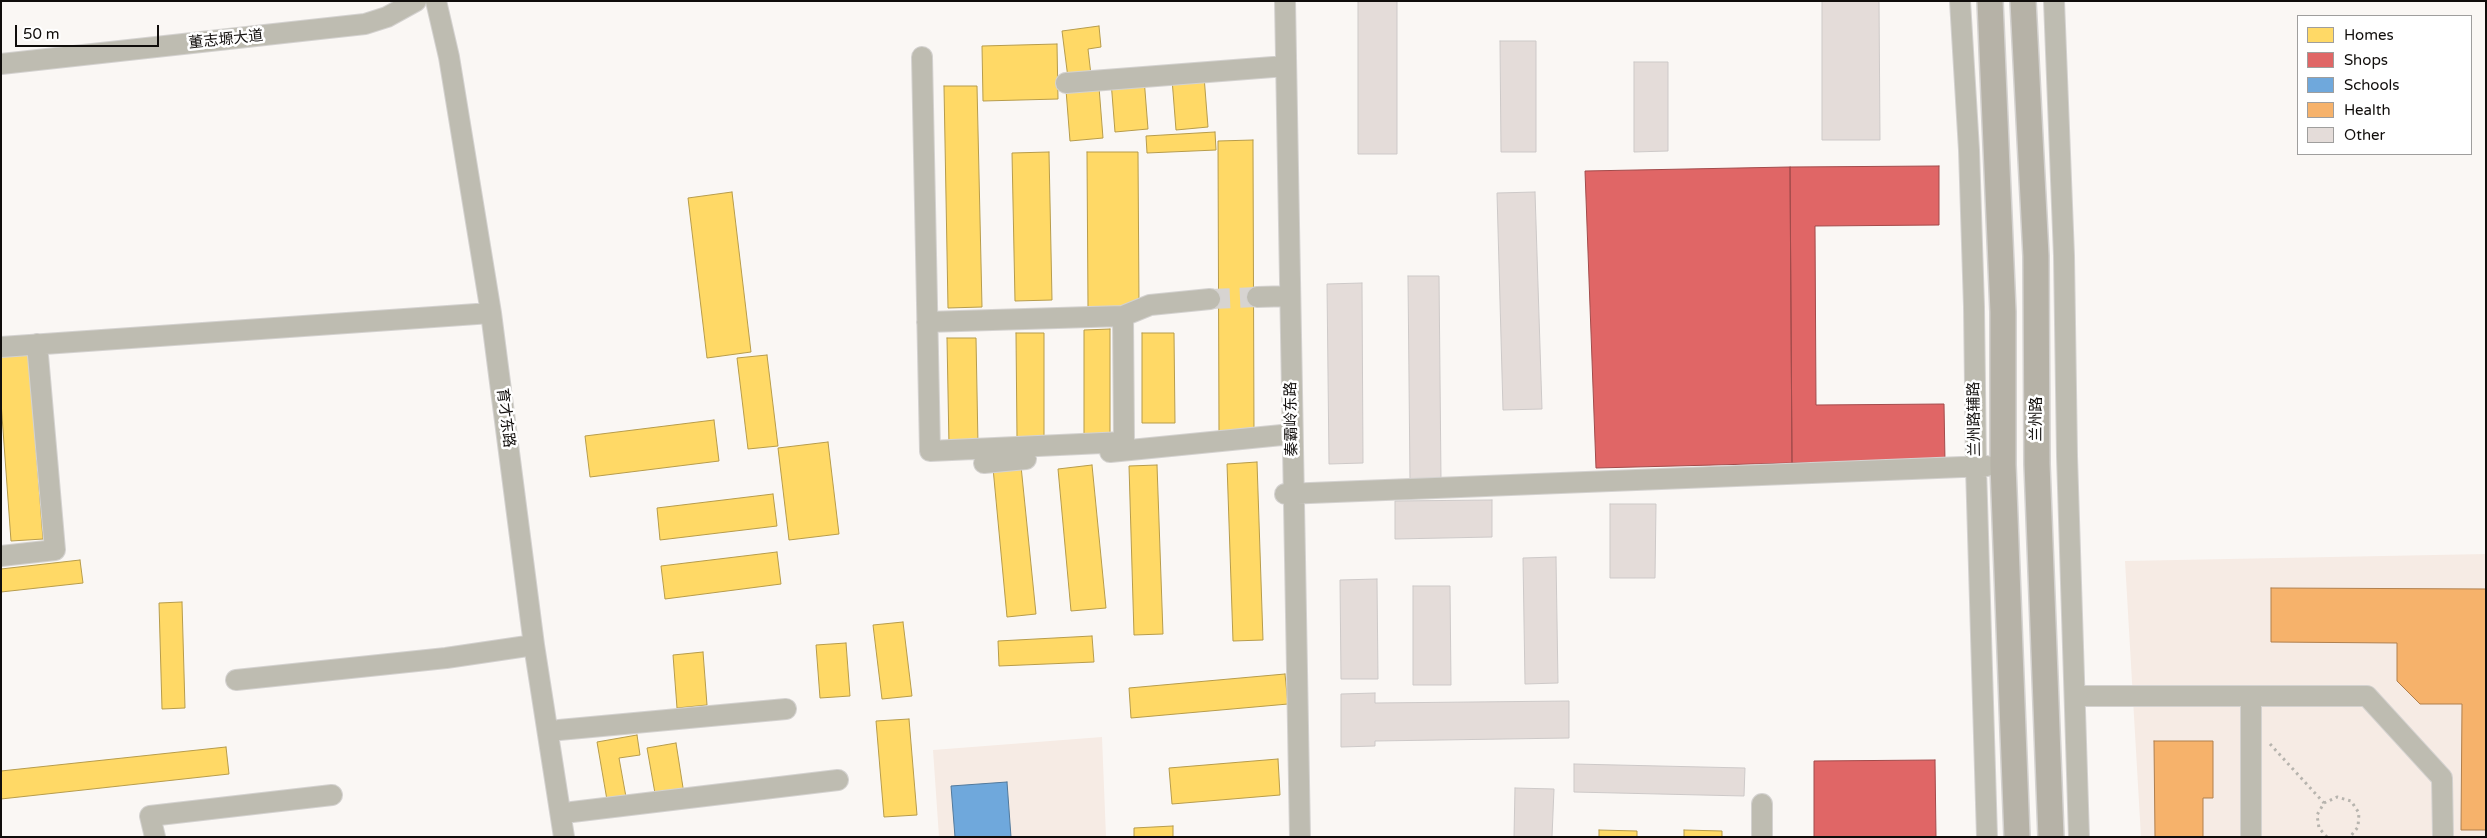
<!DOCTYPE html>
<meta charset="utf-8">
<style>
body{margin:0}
#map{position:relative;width:2487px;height:838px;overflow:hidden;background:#faf7f4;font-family:"Varela Round",sans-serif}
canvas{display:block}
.frame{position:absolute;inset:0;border:2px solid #100d0b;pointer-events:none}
.legend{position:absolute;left:2297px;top:15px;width:175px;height:140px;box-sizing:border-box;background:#fff;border:1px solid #9f9e9d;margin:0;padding:6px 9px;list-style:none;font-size:15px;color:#100d0b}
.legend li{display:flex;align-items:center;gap:10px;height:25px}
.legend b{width:25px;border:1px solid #9f9e9d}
.scale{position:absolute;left:15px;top:25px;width:144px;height:22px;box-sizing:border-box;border:2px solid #100d0b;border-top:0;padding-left:6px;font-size:15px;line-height:18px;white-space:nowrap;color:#100d0b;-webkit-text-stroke:4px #fff;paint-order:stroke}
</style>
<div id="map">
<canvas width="2487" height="838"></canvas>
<div class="frame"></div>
<ul class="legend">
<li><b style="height:14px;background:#ffd966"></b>Homes</li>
<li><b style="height:14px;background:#e06666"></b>Shops</li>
<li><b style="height:14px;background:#6fa8dc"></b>Schools</li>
<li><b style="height:14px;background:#f6b26b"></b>Health</li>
<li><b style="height:14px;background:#e4dcd9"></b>Other</li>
</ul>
<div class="scale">50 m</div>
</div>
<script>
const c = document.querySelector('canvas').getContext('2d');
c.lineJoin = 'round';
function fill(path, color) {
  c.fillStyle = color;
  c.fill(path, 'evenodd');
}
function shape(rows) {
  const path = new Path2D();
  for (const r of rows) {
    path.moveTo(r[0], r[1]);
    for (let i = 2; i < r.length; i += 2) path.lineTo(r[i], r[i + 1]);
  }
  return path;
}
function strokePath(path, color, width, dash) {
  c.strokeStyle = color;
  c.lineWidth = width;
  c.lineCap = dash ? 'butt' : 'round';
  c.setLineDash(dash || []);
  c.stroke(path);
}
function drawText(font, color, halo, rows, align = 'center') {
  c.font = font + ' "Varela Round","Noto Sans SC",sans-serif';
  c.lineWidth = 5;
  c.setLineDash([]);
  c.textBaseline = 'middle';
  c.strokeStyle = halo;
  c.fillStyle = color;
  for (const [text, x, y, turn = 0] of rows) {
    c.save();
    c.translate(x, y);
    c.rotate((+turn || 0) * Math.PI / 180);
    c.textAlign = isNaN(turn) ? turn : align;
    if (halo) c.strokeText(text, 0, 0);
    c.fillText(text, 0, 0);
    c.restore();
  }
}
const built = shape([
 [2486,554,2486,837,2141,837,2125,561],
 [1102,737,1106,837,939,837,933,750]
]);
const homes = shape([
 [1099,26,1101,47,1088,49,1091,75,1068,78,1062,31,1099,26],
 [1057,44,1058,99,983,101,982,46,1057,44],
 [1204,76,1208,127,1176,130,1172,79,1204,76],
 [1144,78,1148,129,1115,132,1111,81,1144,78],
 [944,86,977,86,982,307,948,308,944,86],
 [1099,87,1103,138,1070,141,1066,90,1099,87],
 [1215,132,1216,150,1147,153,1146,136,1215,132],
 [1253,140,1254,436,1219,436,1218,141,1253,140],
 [1049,152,1052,300,1015,301,1012,153,1049,152],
 [1087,152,1138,152,1139,307,1088,307,1087,152],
 [732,192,751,352,707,358,688,198,732,192],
 [1110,329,1110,438,1084,438,1084,330,1110,329],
 [1016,333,1044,333,1044,438,1017,438,1016,333],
 [1142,333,1174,333,1175,423,1142,423,1142,333],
 [947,338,976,338,978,445,949,446,947,338],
 [29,354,43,539,11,541,1,402,1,356,29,354],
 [767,355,778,446,748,449,737,358,767,355],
 [714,420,719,461,590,477,585,436,714,420],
 [828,442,839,534,789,540,778,448,828,442],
 [1257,462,1263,640,1233,641,1227,464,1257,462],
 [1092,465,1106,608,1071,611,1058,469,1092,465],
 [1157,465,1163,634,1134,635,1129,466,1157,465],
 [1021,466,1036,614,1007,617,993,468,1021,466],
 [773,494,777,526,660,540,657,508,773,494],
 [777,552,781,584,665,599,661,566,777,552],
 [80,560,83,583,1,592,1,569,80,560],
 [182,602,185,708,162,709,159,603,182,602],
 [903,622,912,696,882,699,873,625,903,622],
 [1092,636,1094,662,999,666,998,641,1092,636],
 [846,643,850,696,820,698,816,645,846,643],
 [703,652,707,705,677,708,673,655,703,652],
 [1285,674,1288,704,1131,718,1129,688,1285,674],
 [909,719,917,815,884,817,876,721,909,719],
 [637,735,640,755,619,758,626,797,607,800,597,742,637,735],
 [676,743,684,794,656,799,647,748,676,743],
 [226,747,229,774,1,799,1,771,226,747],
 [1278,759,1280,795,1172,804,1169,768,1278,759],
 [1173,826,1173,837,1134,837,1134,828,1173,826],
 [1599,830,1637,831,1637,837,1599,837,1599,830],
 [1684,830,1722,831,1722,837,1684,837,1684,830]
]);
const shops = shape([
 [1939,166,1939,225,1815,226,1816,405,1944,404,1945,462,1792,463,1790,167,1939,166],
 [1790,167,1792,463,1596,468,1585,171,1790,167],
 [1935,760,1936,837,1814,837,1814,761,1935,760]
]);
const schools = shape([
 [1007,782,1011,837,955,837,951,786,1007,782]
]);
const health = shape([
 [2271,588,2486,589,2486,830,2461,830,2462,704,2420,704,2397,681,2397,643,2271,642,2271,588],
 [2154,741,2213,741,2213,798,2203,798,2203,837,2155,837,2154,741]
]);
const building = shape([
 [1358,1,1397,1,1397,154,1358,154,1358,1],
 [1822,1,1879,1,1880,140,1822,140,1822,1],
 [1500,41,1536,41,1536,152,1501,152,1500,41],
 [1634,62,1668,62,1668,151,1634,152,1634,62],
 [1535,192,1542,409,1503,410,1497,193,1535,192],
 [1408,276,1439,276,1441,480,1410,481,1408,276],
 [1362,283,1363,463,1329,464,1327,284,1362,283],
 [1492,500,1492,537,1395,539,1395,501,1492,500],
 [1610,504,1656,504,1655,578,1610,578,1610,504],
 [1556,557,1558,683,1525,684,1523,558,1556,557],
 [1377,579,1378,679,1341,679,1340,580,1377,579],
 [1413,586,1450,586,1451,685,1413,685,1413,586],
 [1375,693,1375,703,1569,701,1569,738,1375,741,1375,746,1341,747,1341,694,1375,693],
 [1574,764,1745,768,1744,796,1574,792,1574,764],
 [1515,788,1554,789,1552,837,1514,837,1515,788]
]);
const minorTunnel = shape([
 [1210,299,1257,297]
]);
const path = shape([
 [2270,744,2324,803],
 [2327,837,2319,828,2317,815,2324,803,2337,797,2351,801,2359,813,2358,827,2350,837]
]);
const minor = shape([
 [436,1,449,57,491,313,534,645,564,837],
 [1285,1,1300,837],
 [1960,1,1969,150,1974,307,1976,467,1987,837],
 [2054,1,2064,256,2067,456,2079,837],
 [922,57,930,451,1124,442,1123,316],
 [1,64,365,24,387,17,416,1],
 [1066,83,1286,66],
 [1257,297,1290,296],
 [927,322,1123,316,1150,305,1210,299],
 [1,347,491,313],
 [1110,452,1292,434],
 [984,463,1026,459],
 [1285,494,1987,466],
 [1,556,55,550,37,344],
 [236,680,446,658,534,645],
 [2075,696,2367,696,2442,778,2443,837],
 [2251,696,2251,837],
 [559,730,786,709],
 [1762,804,1762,837],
 [572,812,838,780],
 [155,837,150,816,332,795]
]);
const major = shape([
 [1990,1,2003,312,2003,465,2017,837],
 [2023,1,2036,256,2037,464,2051,837]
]);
const streetNames = [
 ["董志塬大道",226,40,-6],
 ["育才东路",505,418,83],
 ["秦霸岭东路",1292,419,-91],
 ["兰州路辅路",1975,419,-91],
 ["兰州路",2037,419,-90]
];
fill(built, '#f6ebe4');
fill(homes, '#ffd966');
strokePath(homes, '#b79c4b', 1);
fill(shops, '#e06666');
strokePath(shops, '#a24b4b', 1);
fill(schools, '#6fa8dc');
strokePath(schools, '#527a9d', 1);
fill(health, '#f6b26b');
strokePath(health, '#b1804e', 1);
fill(building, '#e4dcd9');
strokePath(building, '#cdc9c8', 1);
strokePath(minorTunnel, '#d7d4d1', 20, [20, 10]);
strokePath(minor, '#d4d2d0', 22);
strokePath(major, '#d4d2d0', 28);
strokePath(path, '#b7b4ae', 3, [2.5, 4]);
strokePath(minor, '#bebcb1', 20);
strokePath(major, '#b6b2a7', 25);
drawText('15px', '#100d0b', '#fff', streetNames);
</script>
